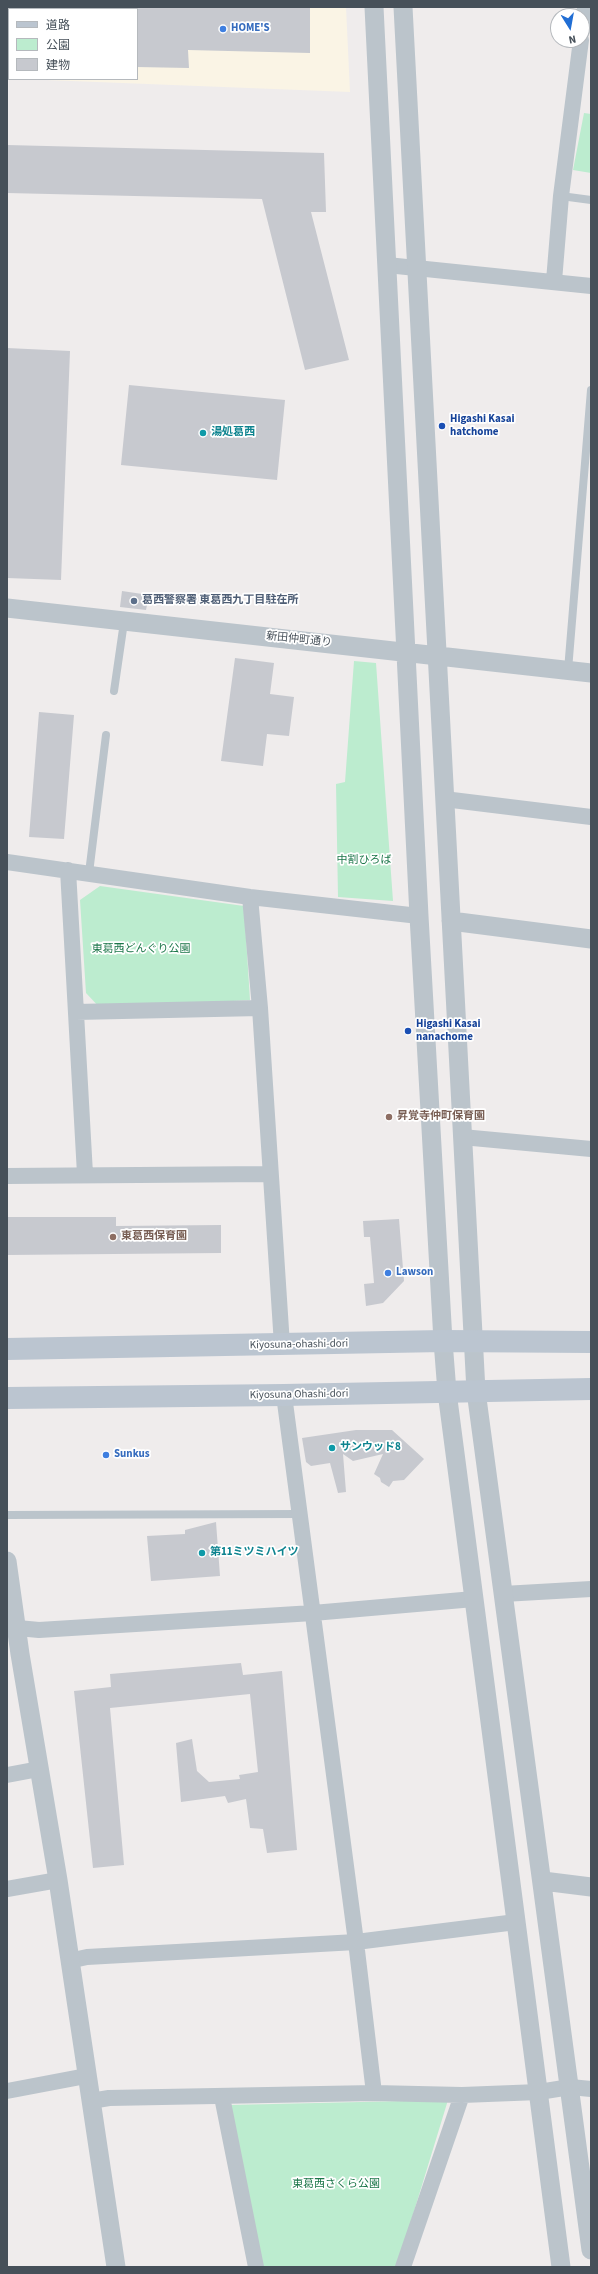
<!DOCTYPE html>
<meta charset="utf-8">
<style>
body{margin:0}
#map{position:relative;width:598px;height:2274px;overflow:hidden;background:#efecec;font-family:"Source Sans 3","Noto Sans JP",sans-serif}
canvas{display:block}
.frame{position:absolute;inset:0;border:8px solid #465059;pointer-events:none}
.legend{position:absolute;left:8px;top:8px;width:130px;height:72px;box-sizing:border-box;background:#fff;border:1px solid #b5b9bd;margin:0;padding:5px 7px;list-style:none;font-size:12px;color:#465059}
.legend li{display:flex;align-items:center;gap:8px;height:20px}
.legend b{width:20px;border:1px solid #b5b9bd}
.north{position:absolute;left:550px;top:8px;width:40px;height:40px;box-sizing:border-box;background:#fff;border:1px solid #b5b9bd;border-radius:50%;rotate:169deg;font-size:11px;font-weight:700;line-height:16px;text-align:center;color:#465059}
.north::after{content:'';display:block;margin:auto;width:14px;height:18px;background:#216ed4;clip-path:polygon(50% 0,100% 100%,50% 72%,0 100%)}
</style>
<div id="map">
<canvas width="598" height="2274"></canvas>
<div class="frame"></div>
<ul class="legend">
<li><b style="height:5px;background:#bbc5d0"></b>道路</li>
<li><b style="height:11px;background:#bceccf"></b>公園</li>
<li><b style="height:11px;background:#c7c9cf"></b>建物</li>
</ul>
<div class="north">N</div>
</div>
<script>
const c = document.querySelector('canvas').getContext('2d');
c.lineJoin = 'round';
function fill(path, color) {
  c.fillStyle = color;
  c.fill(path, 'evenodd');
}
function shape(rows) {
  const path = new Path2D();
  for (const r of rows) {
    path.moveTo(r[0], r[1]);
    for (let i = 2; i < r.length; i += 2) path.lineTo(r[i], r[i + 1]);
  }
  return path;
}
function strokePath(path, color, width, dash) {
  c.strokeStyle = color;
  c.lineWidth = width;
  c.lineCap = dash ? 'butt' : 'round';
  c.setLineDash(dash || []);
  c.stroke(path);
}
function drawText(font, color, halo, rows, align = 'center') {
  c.font = font + ' "Source Sans 3","Noto Sans JP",sans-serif';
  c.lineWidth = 3.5;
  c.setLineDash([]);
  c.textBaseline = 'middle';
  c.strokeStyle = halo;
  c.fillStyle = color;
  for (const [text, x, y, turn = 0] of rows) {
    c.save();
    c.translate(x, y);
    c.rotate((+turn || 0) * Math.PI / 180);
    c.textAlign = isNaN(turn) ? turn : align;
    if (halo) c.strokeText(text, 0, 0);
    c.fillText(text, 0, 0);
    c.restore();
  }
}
const commercial = shape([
 [7,7,346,7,350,92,21,79,137,79,137,9,9,9,9,78,7,78]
]);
const green = shape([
 [584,113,591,114,591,173,573,170],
 [354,661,376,663,393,901,338,897,336,784,345,782],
 [100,886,244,906,250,1000,101,1009,86,993,80,900],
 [448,2100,397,2267,261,2267,230,2105]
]);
const building = shape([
 [137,7,310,7,310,53,188,50,189,68,137,67],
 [7,145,324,153,326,212,311,212,349,360,305,370,262,199,7,193],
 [7,348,70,351,61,580,7,578],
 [129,385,285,400,277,480,121,465],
 [122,591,149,595,146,610,120,607],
 [235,658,274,663,270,694,294,697,289,736,267,734,263,766,221,761],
 [39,712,74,715,64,839,29,837],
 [7,1217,116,1217,116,1226,221,1225,221,1253,7,1255],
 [399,1219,404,1281,383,1303,366,1306,364,1284,374,1283,370,1237,364,1237,363,1221],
 [356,1430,392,1430,424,1459,404,1480,393,1481,389,1487,381,1482,380,1478,374,1474,383,1454,353,1461,343,1454,346,1492,338,1493,330,1463,311,1466,306,1462,302,1438],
 [216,1522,220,1576,151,1581,147,1536,185,1534,185,1530],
 [241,1663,243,1675,282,1671,297,1850,267,1853,263,1829,250,1828,246,1799,228,1803,225,1796,181,1802,176,1743,192,1739,197,1771,209,1782,240,1779,239,1775,258,1772,250,1694,110,1708,124,1865,93,1868,74,1691,111,1687,110,1674]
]);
const service = shape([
 [561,196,591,200],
 [568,670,591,390],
 [114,691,124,622],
 [89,873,106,735],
 [7,1515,299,1514]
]);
const minor = shape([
 [582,31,585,7],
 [387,265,591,286],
 [554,281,561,196,581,40],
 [444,799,591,817],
 [7,862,250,897,419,916],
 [68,870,85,1174],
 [250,897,260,1008,282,1345],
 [76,1012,260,1008],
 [462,1137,591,1149],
 [7,1176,270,1174],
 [284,1395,356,1942,374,2093],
 [503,1594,591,1589],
 [7,1627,39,1630,313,1613,474,1599],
 [7,1775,39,1769],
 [7,1889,58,1880],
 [69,1961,87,1957,356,1942,516,1922],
 [7,2091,86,2076],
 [222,2097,256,2267],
 [91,2101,109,2098,374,2093,462,2095,539,2092,570,2087,591,2089],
 [403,2267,462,2095]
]);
const tertiary = shape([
 [374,7,419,916,443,1341,447,1392,474,1599,561,2267],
 [403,7,476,1391,591,2250],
 [7,608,591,673],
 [451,921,591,939],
 [7,1561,20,1654,58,1880,116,2267],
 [543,1881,591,1887]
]);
const secondary = shape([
 [7,1349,443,1341,591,1342],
 [7,1398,284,1395,591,1389]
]);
const markers = [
 [223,29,4,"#3f7fe0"],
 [442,426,4,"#1a4fb4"],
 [203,433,4,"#0f9aa8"],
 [134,601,4,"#5c6f8a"],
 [408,1031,4,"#1a4fb4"],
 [389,1117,4,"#8d6e63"],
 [113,1237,4,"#8d6e63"],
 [388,1273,4,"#3f7fe0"],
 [332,1448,4,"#0f9aa8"],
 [106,1455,4,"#3f7fe0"],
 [202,1553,4,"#0f9aa8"]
];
const shopNames = [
 ["HOME'S",231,29],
 ["Lawson",396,1273],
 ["Sunkus",114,1455]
];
const transitNames = [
 ["Higashi Kasai",450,420],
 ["hatchome",450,433],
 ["Higashi Kasai",416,1025],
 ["nanachome",416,1038]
];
const cultureNames = [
 ["湯処葛西",211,433],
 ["サンウッド8",340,1448],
 ["第11ミツミハイツ",210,1553]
];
const serviceNames = [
 ["葛西警察署 東葛西九丁目駐在所",142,601]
];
const streetNames = [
 ["新田仲町通り",299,640,6],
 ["Kiyosuna-ohashi-dori",299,1345,-1],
 ["Kiyosuna Ohashi-dori",299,1395,-1]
];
const parkNames = [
 ["中割ひろば",364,861],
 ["東葛西どんぐり公園",141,950],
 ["東葛西さくら公園",336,2185]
];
const educationNames = [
 ["昇覚寺仲町保育園",397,1117],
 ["東葛西保育園",121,1237]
];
fill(commercial, '#faf4e5');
fill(green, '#bceccf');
fill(building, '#c7c9cf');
strokePath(service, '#bbc4cb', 8);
strokePath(minor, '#bbc4cb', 16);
strokePath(tertiary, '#bbc4cb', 19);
strokePath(secondary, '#bbc5d0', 22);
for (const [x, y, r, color] of markers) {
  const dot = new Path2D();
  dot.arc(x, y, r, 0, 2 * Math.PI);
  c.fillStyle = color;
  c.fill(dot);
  strokePath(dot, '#fff', 1.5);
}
drawText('bold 11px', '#366cbe', '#fff', shopNames, 'left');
drawText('bold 11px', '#164399', '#fff', transitNames, 'left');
drawText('bold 11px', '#0d838f', '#fff', cultureNames, 'left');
drawText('bold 11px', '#4e5e75', '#fff', serviceNames, 'left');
drawText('11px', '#465059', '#fff', streetNames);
drawText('11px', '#1b7649', '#fff', parkNames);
drawText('bold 11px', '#785e54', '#fff', educationNames, 'left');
</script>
